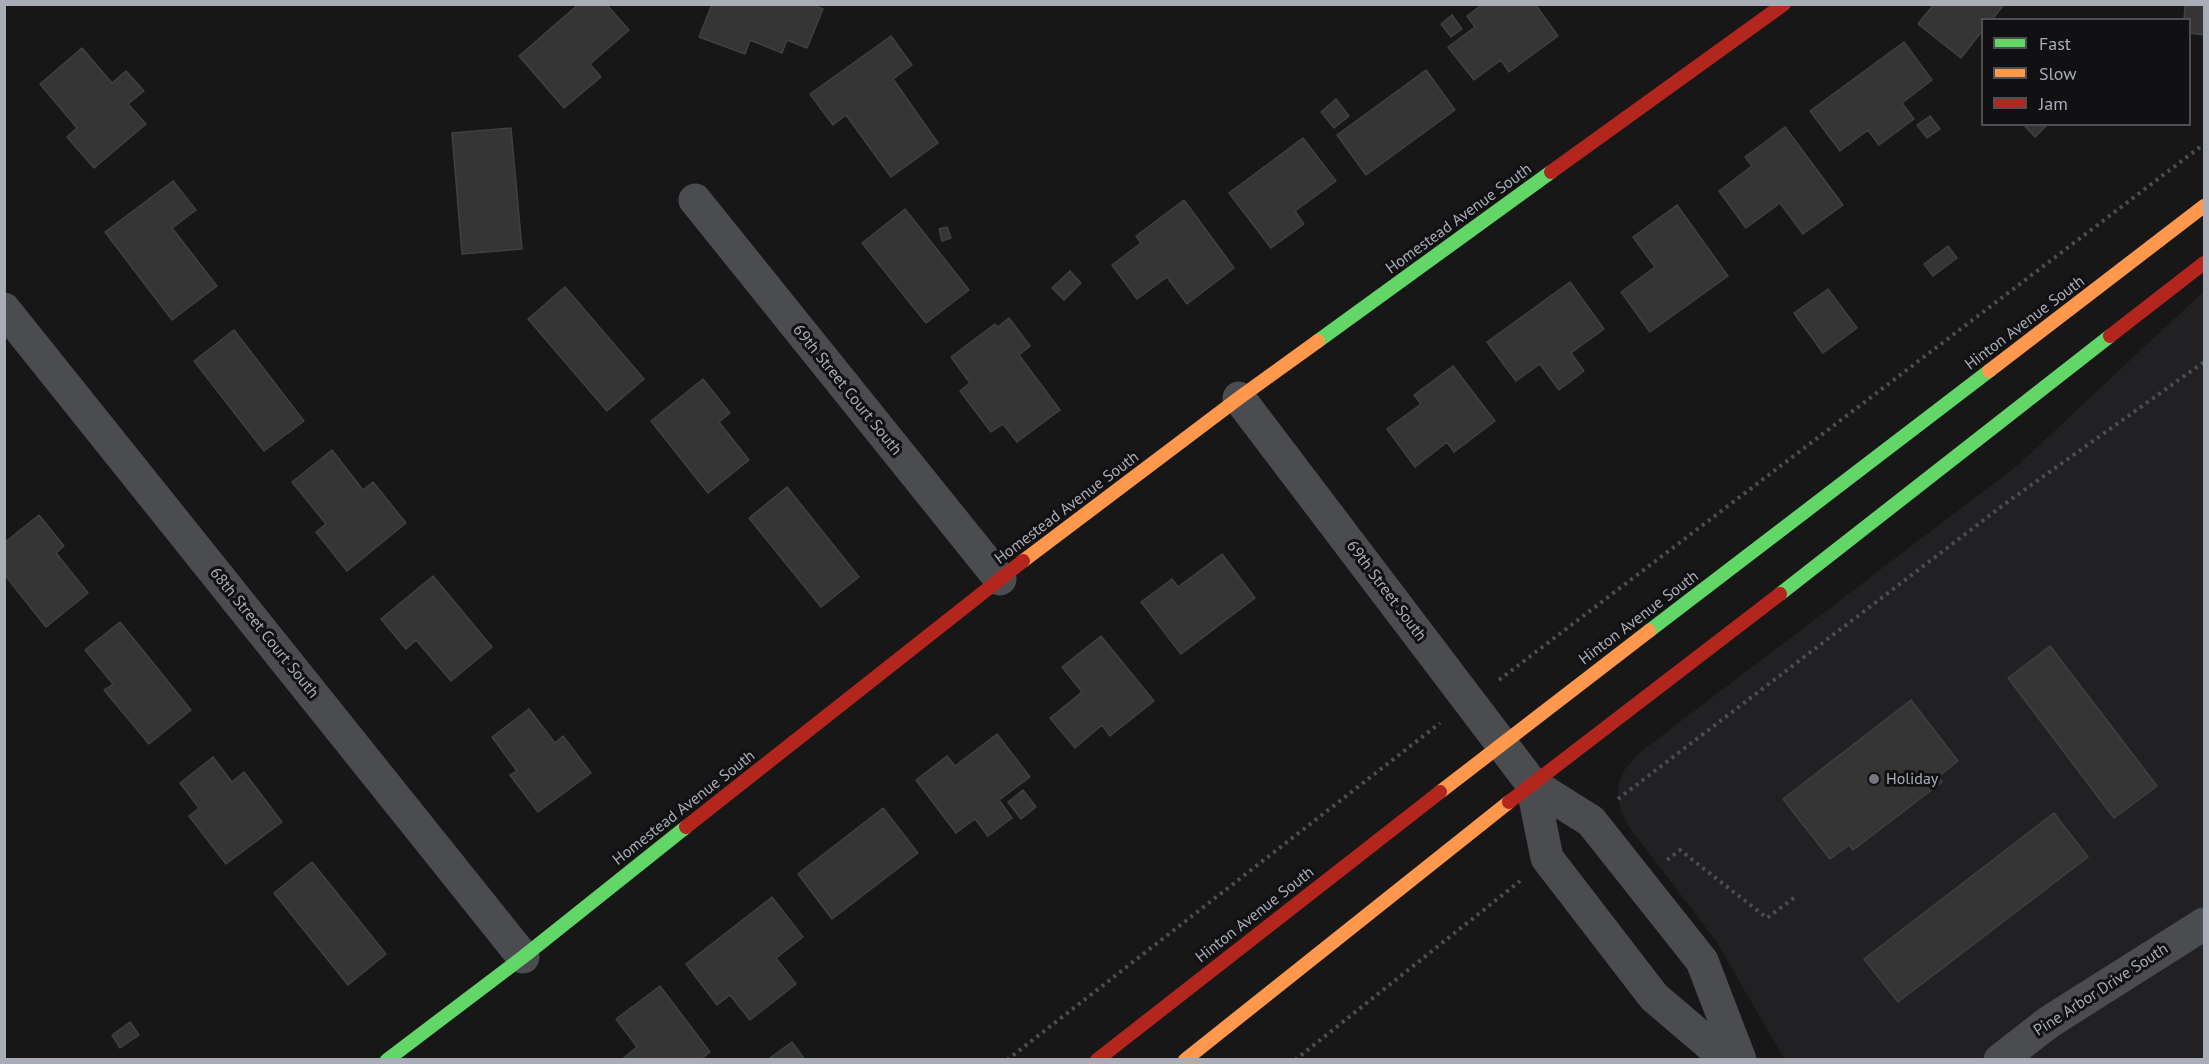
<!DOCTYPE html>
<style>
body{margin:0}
#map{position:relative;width:2209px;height:1064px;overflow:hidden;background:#171717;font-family:"PT Sans",sans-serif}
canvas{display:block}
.frame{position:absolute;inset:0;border:6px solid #a8adb8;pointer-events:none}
.legend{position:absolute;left:1981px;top:18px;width:210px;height:108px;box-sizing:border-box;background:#111113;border:2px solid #4d4f55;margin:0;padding:8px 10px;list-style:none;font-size:18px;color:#a8adb8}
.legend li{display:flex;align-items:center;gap:12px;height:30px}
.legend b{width:30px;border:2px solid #4d4f55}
</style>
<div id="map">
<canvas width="2209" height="1064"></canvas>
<div class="frame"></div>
<ul class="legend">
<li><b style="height:8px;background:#63d668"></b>Fast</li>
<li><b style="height:8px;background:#ff974d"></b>Slow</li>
<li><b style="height:8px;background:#b3261e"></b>Jam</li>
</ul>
</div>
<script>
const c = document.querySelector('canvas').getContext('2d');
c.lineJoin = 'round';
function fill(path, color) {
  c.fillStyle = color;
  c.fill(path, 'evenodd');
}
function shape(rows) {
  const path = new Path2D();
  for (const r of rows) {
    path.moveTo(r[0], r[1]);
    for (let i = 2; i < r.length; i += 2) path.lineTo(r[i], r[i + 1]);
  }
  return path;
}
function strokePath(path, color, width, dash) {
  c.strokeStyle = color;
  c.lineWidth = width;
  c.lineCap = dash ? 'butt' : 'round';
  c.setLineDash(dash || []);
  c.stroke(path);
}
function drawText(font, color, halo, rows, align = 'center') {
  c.font = font + ' "PT Sans",sans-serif';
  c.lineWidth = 6;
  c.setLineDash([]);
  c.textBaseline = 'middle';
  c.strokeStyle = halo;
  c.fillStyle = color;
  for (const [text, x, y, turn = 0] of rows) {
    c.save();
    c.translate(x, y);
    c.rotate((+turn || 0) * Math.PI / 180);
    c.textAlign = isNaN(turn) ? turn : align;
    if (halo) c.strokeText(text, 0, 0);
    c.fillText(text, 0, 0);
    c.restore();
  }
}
const built = shape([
 [2204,291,2204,1059,1785,1060,1716,941,1627,824,1621,811,1618,797,1619,783,1625,769,1639,753,2018,465]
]);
const building = shape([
 [579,4,606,4,629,30,590,64,601,77,564,108,519,56,579,4],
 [712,4,811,4,823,9,807,48,787,40,782,53,750,40,745,54,699,37,712,4],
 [1483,4,1535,4,1558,36,1509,72,1501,60,1474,80,1448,47,1475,27,1467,16,1483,4],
 [1934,4,2004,4,1992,20,1982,20,1982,31,1961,58,1918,24,1934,4],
 [2185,4,2204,4,2204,35,2190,33,2190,20,2184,20,2185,4],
 [1452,15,1462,29,1451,37,1441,24,1452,15],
 [891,36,912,65,893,79,938,143,891,177,846,115,833,125,810,94,891,36],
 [1904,42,1932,80,1902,103,1914,119,1879,145,1868,130,1840,151,1810,111,1904,42],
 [82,48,112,83,126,71,144,91,128,104,146,124,94,168,67,137,77,128,40,84,82,48],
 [1426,70,1455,110,1366,175,1337,135,1426,70],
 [1336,99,1349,116,1334,128,1321,112,1336,99],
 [1930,116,1940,129,1927,138,1917,125,1930,116],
 [2023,124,2048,124,2035,137,2023,124],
 [1785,127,1843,205,1803,234,1780,203,1746,228,1719,191,1752,166,1745,157,1785,127],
 [511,128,522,249,462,254,452,133,511,128],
 [1303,138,1336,181,1295,211,1304,224,1271,248,1229,193,1303,138],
 [173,181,196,210,172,228,217,286,172,320,105,232,173,181],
 [1184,200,1234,268,1187,304,1167,277,1137,299,1112,265,1141,243,1136,236,1184,200],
 [1677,205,1728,276,1650,332,1621,292,1655,267,1633,237,1677,205],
 [905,209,969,290,926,323,862,243,905,209],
 [947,227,951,238,942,241,939,229,947,227],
 [1948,246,1957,258,1933,276,1924,264,1948,246],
 [1070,271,1081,283,1064,300,1052,288,1070,271],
 [1570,282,1604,329,1571,353,1584,371,1559,390,1540,364,1516,381,1487,342,1570,282],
 [565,287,644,379,607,411,528,319,565,287],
 [1828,289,1857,328,1823,353,1794,313,1828,289],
 [1009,318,1030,346,1019,355,1060,410,1017,442,1003,424,991,432,960,391,970,383,951,357,995,324,998,327,1009,318],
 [234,330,304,421,264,451,194,361,234,330],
 [1453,366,1495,421,1454,452,1447,442,1415,467,1387,429,1421,404,1414,395,1453,366],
 [703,379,730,413,719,422,749,460,708,493,651,421,703,379],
 [332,450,363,490,373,482,406,523,347,571,316,532,326,524,292,482,332,450],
 [787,487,859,577,821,607,749,518,787,487],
 [39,515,64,546,56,553,88,593,46,627,4,574,4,543,39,515],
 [1222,554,1255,598,1181,654,1141,602,1172,579,1178,587,1222,554],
 [433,576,492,647,451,681,416,640,406,649,381,619,433,576],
 [120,622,191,710,149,744,104,690,113,684,85,650,120,622],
 [1101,636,1154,701,1110,736,1102,725,1075,748,1050,718,1082,692,1062,667,1101,636],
 [2050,646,2157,786,2114,818,2008,678,2050,646],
 [1911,700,1958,761,1938,777,1942,782,1853,850,1849,845,1830,859,1783,799,1911,700],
 [529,709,555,743,563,736,591,773,538,812,510,775,517,771,492,737,529,709],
 [997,734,1030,777,999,800,1012,818,988,836,975,819,956,833,916,780,947,756,955,766,997,734],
 [213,757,232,782,244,772,282,822,226,864,189,816,199,808,180,783,213,757],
 [1023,790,1036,807,1021,819,1008,802,1023,790],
 [883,808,918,853,832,919,798,874,883,808],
 [2054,813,2088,857,1898,1002,1864,959,2054,813],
 [312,862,386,954,348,985,274,893,312,862],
 [772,897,803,937,776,958,796,984,750,1020,730,995,717,1005,686,964,772,897],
 [660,986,710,1052,700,1060,621,1060,637,1047,616,1019,660,986],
 [130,1022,139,1035,120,1048,112,1035,130,1022],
 [792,1042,805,1060,767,1060,792,1042]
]);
const path = shape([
 [1499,680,2204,144],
 [1618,799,2006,503,2204,362],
 [1667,860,1680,850,1767,918,1795,897],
 [1007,1060,1440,723],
 [1295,1060,1520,881]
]);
const street = shape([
 [695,200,1000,579],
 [4,309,523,957],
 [1239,398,1532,784,1591,821,1702,961,1740,1060],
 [1532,784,1547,858,1654,997,1728,1060],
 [2000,1060,2049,1022,2204,924]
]);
const fast = shape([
 [1318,341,1551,172],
 [1780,594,2110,336],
 [1649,631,1989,371],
 [387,1060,523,957,686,827]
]);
const slow = shape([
 [1989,371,2204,206],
 [1023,561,1239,398,1318,341],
 [1440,792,1649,631],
 [1185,1060,1509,802]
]);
const jam = shape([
 [1551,172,1784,4],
 [2110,336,2204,263],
 [1509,802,1780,594],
 [686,827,1023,561],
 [1097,1060,1440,792]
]);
const markers = [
 [1874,779,6,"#757880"]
];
const streetNames = [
 ["Homestead Avenue South",1459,219,-36],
 ["Hinton Avenue South",2025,323,-37],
 ["69th Street Court South",847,390,51],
 ["Homestead Avenue South",1067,508,-37],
 ["69th Street South",1386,591,53],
 ["Hinton Avenue South",1639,618,-37],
 ["68th Street Court South",264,633,51],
 ["Homestead Avenue South",684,808,-38],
 ["Hinton Avenue South",1255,915,-38],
 ["Pine Arbor Drive South",2101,990,-33]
];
const poiNames = [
 ["Holiday",1886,779]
];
fill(built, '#212123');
fill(building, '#353536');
strokePath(building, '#3f4043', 1.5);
strokePath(path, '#4d4e52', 4, [3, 4.5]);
strokePath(street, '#4b4c50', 33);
strokePath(fast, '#63d668', 14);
strokePath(slow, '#ff974d', 14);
strokePath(jam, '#b3261e', 14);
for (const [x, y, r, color] of markers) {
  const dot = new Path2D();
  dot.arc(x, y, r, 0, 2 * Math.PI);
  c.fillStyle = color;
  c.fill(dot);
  strokePath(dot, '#111113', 2);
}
drawText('16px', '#a8adb8', '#111113', streetNames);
drawText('16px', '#a8adb8', '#111113', poiNames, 'left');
</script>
